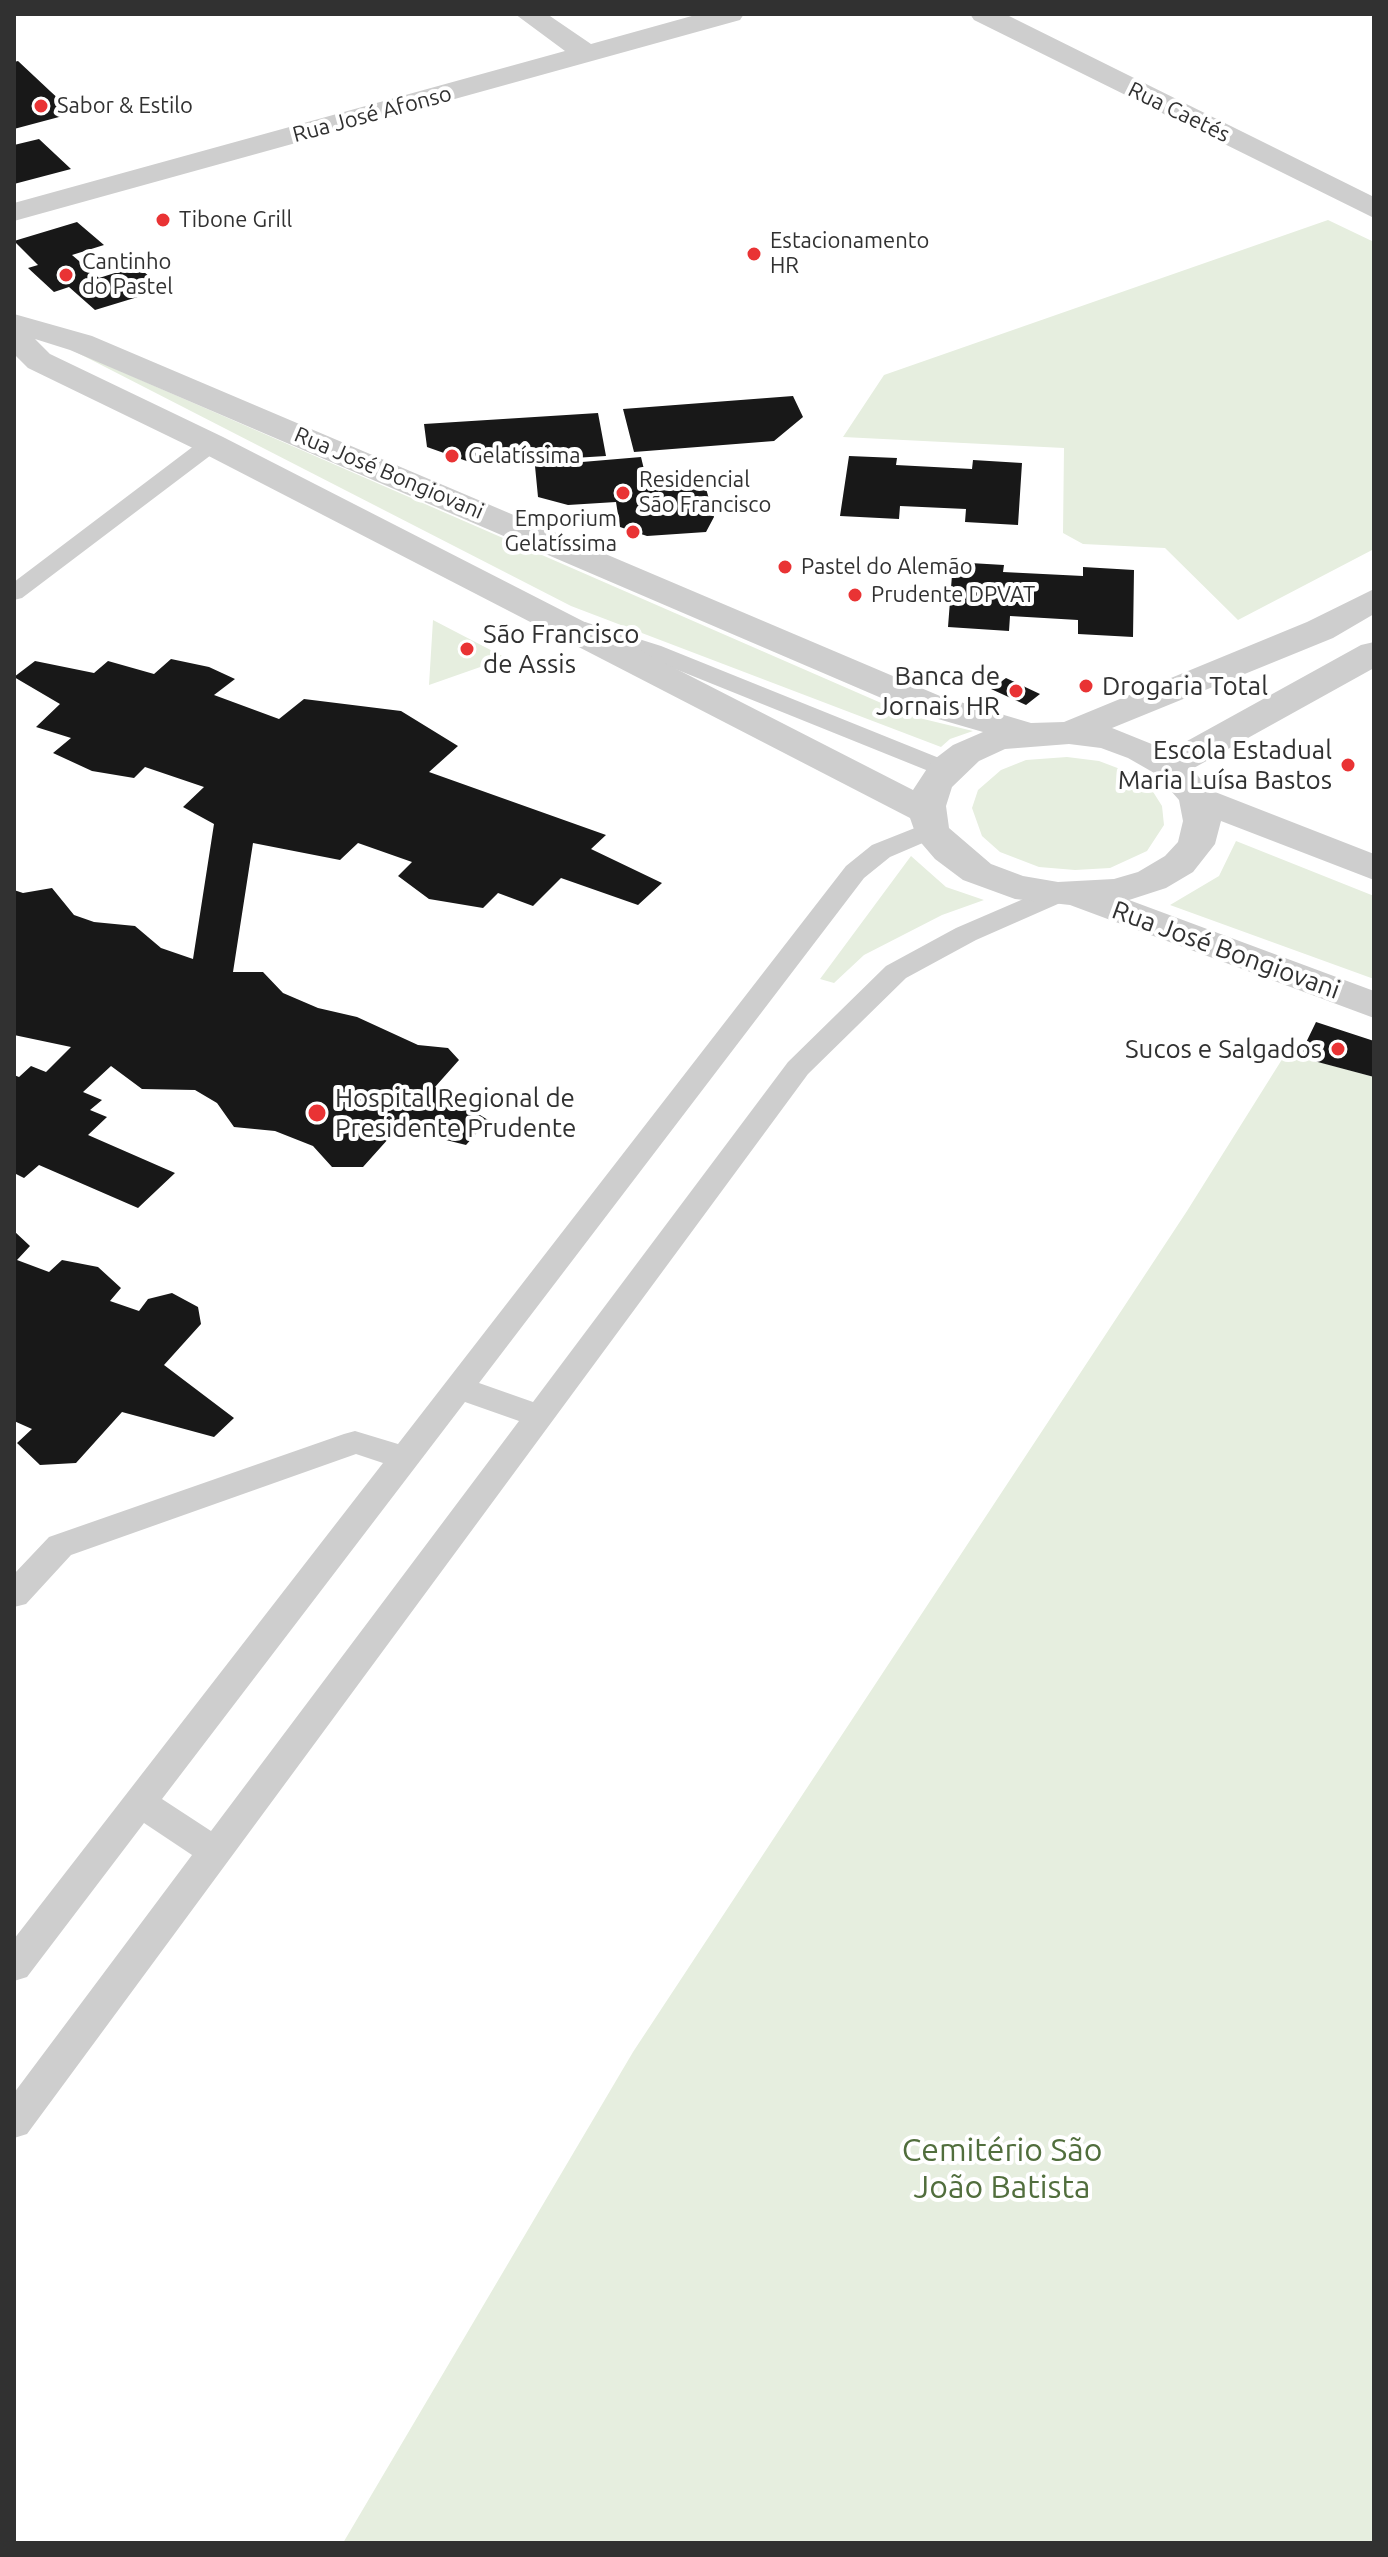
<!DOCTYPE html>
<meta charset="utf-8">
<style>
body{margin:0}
#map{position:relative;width:1388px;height:2557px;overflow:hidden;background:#fff;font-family:Ubuntu,sans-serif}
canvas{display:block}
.frame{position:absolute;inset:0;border:16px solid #313131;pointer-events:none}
</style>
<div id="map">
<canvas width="1388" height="2557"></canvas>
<div class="frame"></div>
</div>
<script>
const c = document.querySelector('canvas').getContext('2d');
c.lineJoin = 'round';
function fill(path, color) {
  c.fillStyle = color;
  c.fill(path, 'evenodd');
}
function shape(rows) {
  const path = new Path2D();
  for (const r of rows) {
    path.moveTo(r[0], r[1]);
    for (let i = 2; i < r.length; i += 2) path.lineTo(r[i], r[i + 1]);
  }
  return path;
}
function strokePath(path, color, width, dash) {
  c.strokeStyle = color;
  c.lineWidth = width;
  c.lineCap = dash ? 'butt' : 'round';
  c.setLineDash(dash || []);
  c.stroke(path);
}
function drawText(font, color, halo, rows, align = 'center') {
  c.font = font + ' Ubuntu,sans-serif';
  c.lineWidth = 8;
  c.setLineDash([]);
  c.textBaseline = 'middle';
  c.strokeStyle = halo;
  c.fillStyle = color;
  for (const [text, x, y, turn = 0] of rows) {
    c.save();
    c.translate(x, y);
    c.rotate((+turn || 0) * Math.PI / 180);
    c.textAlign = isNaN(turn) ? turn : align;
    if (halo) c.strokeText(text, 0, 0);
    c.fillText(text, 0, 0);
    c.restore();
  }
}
const green = shape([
 [1328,220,1374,242,1374,549,1238,620,1165,548,1083,544,1063,533,1064,448,843,437,884,375],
 [72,350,911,716,973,731,950,739,941,747,571,606],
 [433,620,506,658,429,685],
 [1067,757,1099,761,1128,772,1150,787,1162,806,1164,825,1147,851,1110,868,1075,870,1039,867,1000,852,982,836,972,808,978,790,1001,770,1026,760],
 [1236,841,1374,896,1374,979,1170,905,1219,876],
 [911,856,946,887,984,900,942,915,864,955,834,983,820,979],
 [1286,1053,1374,1077,1374,2543,343,2543,633,2052,1187,1211]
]);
const building = shape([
 [18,61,50,91,74,113,14,129,14,62],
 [39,139,71,169,14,184,14,145],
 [77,222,104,245,72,255,99,278,137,266,164,289,95,310,69,287,54,292,28,268,38,265,14,241],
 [793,396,803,417,774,441,634,452,623,409],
 [598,413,606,456,475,464,427,447,424,424],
 [849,456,897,458,896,465,972,469,973,460,1022,463,1018,525,965,522,966,509,900,506,899,519,840,516],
 [641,457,649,490,705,485,714,517,706,532,647,536,620,527,616,502,568,505,538,497,535,466],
 [953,562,1004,565,1003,572,1083,576,1083,567,1134,570,1133,637,1078,634,1078,620,1010,616,1009,631,948,627],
 [171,659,209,667,235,679,214,695,279,719,304,699,401,711,458,746,429,772,606,835,591,849,662,883,638,905,561,878,533,906,498,893,483,908,429,899,398,876,412,862,358,843,340,860,253,843,233,972,263,972,283,993,318,1008,357,1017,418,1045,448,1048,459,1060,435,1087,488,1120,466,1145,398,1128,363,1167,332,1167,313,1146,275,1131,234,1127,217,1103,195,1090,142,1089,111,1066,83,1092,102,1100,90,1110,107,1117,88,1135,175,1173,138,1208,39,1165,24,1178,14,1173,14,1075,19,1077,31,1066,46,1072,71,1047,14,1035,14,890,23,893,52,888,74,915,94,922,135,926,161,948,193,959,214,824,183,807,204,787,145,767,134,778,92,771,53,753,71,738,36,727,60,704,14,677,35,661,94,673,108,661,154,674],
 [1006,678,1040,694,1026,705,991,689],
 [1316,1022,1374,1041,1374,1077,1299,1057],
 [14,1231,30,1246,17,1260,49,1272,62,1260,98,1267,121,1288,110,1301,139,1311,148,1299,172,1293,198,1307,201,1324,164,1365,234,1418,214,1437,122,1412,76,1463,40,1465,17,1443,32,1429,14,1421]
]);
const service = shape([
 [211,437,219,439,222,444,219,449,22,598,14,600,14,582,203,439,211,437],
 [585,622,661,646,954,764,958,769,945,777,936,774,643,656,576,634,573,629,576,624,585,622],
 [930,822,939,824,943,830,939,836,890,857,864,878,479,1383,533,1402,788,1062,886,966,956,928,1049,888,1067,888,1071,894,1067,900,976,940,906,978,808,1074,27,2134,14,2138,14,2093,192,1855,144,1823,27,1977,14,1981,14,1939,383,1463,356,1454,71,1555,26,1604,14,1607,14,1574,49,1537,344,1434,355,1431,398,1444,846,866,872,845,930,822],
 [465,1402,519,1421,211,1831,162,1799,465,1402]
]);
const minor = shape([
 [515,14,547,14,591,44,699,14,744,14,740,20,14,221,14,203,565,51,515,14],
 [970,14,1005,14,1374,197,1374,218,974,20,970,14]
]);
const tertiary = shape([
 [14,314,92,336,940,696,1031,723,1064,722,1307,622,1374,589,1374,614,1333,638,1112,728,1169,751,1361,645,1374,642,1374,668,1192,769,1210,790,1374,854,1374,880,1221,821,1215,844,1193,872,1166,888,1129,900,1374,991,1374,1018,1070,905,1015,899,963,880,935,859,917,838,910,818,199,451,28,368,14,354,14,314],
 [35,339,70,350,914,712,983,732,953,745,932,761,913,790,223,437,50,354,35,339],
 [1069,744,1101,748,1128,758,1156,774,1179,800,1183,821,1178,842,1165,856,1138,872,1114,879,1058,882,1023,876,991,864,949,828,946,806,952,787,979,761,1005,749,1069,744]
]);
const markers = [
 [41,106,8,"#e93334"],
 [163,220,8,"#e93334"],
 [754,254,8,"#e93334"],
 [66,275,8,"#e93334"],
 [452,456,8,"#e93334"],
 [623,493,8,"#e93334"],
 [633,532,8,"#e93334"],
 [785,567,8,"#e93334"],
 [855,595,8,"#e93334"],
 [467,649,8,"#e93334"],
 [1086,686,8,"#e93334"],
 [1016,691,8,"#e93334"],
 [1348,765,8,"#e93334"],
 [1338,1049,8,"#e93334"],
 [317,1113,10,"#e93334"]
];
const farPoinames = [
 ["Sabor & Estilo",57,106],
 ["Tibone Grill",179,220],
 ["Estacionamento",770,241],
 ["HR",770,266],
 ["Cantinho",82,262],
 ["do Pastel",82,287],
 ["Gelatíssima",468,456],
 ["Residencial",639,480],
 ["São Francisco",639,505],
 ["Emporium",617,519,"right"],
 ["Gelatíssima",617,544,"right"],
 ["Pastel do Alemão",801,567],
 ["Prudente DPVAT",871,595]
];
const farStreetnames = [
 ["Rua Caetés",1179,112,26],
 ["Rua José Afonso",372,114,-15],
 ["Rua José Bongiovani",389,473,23]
];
const poiNames = [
 ["São Francisco",483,634],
 ["de Assis",483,664],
 ["Banca de",1000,676,"right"],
 ["Jornais HR",1000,706,"right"],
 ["Drogaria Total",1102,686],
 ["Escola Estadual",1332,750,"right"],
 ["Maria Luísa Bastos",1332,780,"right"],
 ["Sucos e Salgados",1322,1049,"right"],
 ["Hospital Regional de",335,1098],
 ["Presidente Prudente",335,1128]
];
const streetNames = [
 ["Rua José Bongiovani",1226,950,20]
];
const nearParknames = [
 ["Cemitério São",1002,2150],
 ["João Batista",1002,2187]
];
fill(green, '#e6eedf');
fill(building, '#181818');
fill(service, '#cecece');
fill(minor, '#cecece');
fill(tertiary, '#cecece');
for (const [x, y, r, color] of markers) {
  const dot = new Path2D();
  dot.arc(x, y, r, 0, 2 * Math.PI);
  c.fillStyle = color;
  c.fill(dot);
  strokePath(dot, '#fff', 3);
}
drawText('22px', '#313131', '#fff', farPoinames, 'left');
drawText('22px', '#313131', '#fff', farStreetnames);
drawText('26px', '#313131', '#fff', poiNames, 'left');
drawText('26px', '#313131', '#fff', streetNames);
drawText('32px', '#516e3d', '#fff', nearParknames);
</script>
